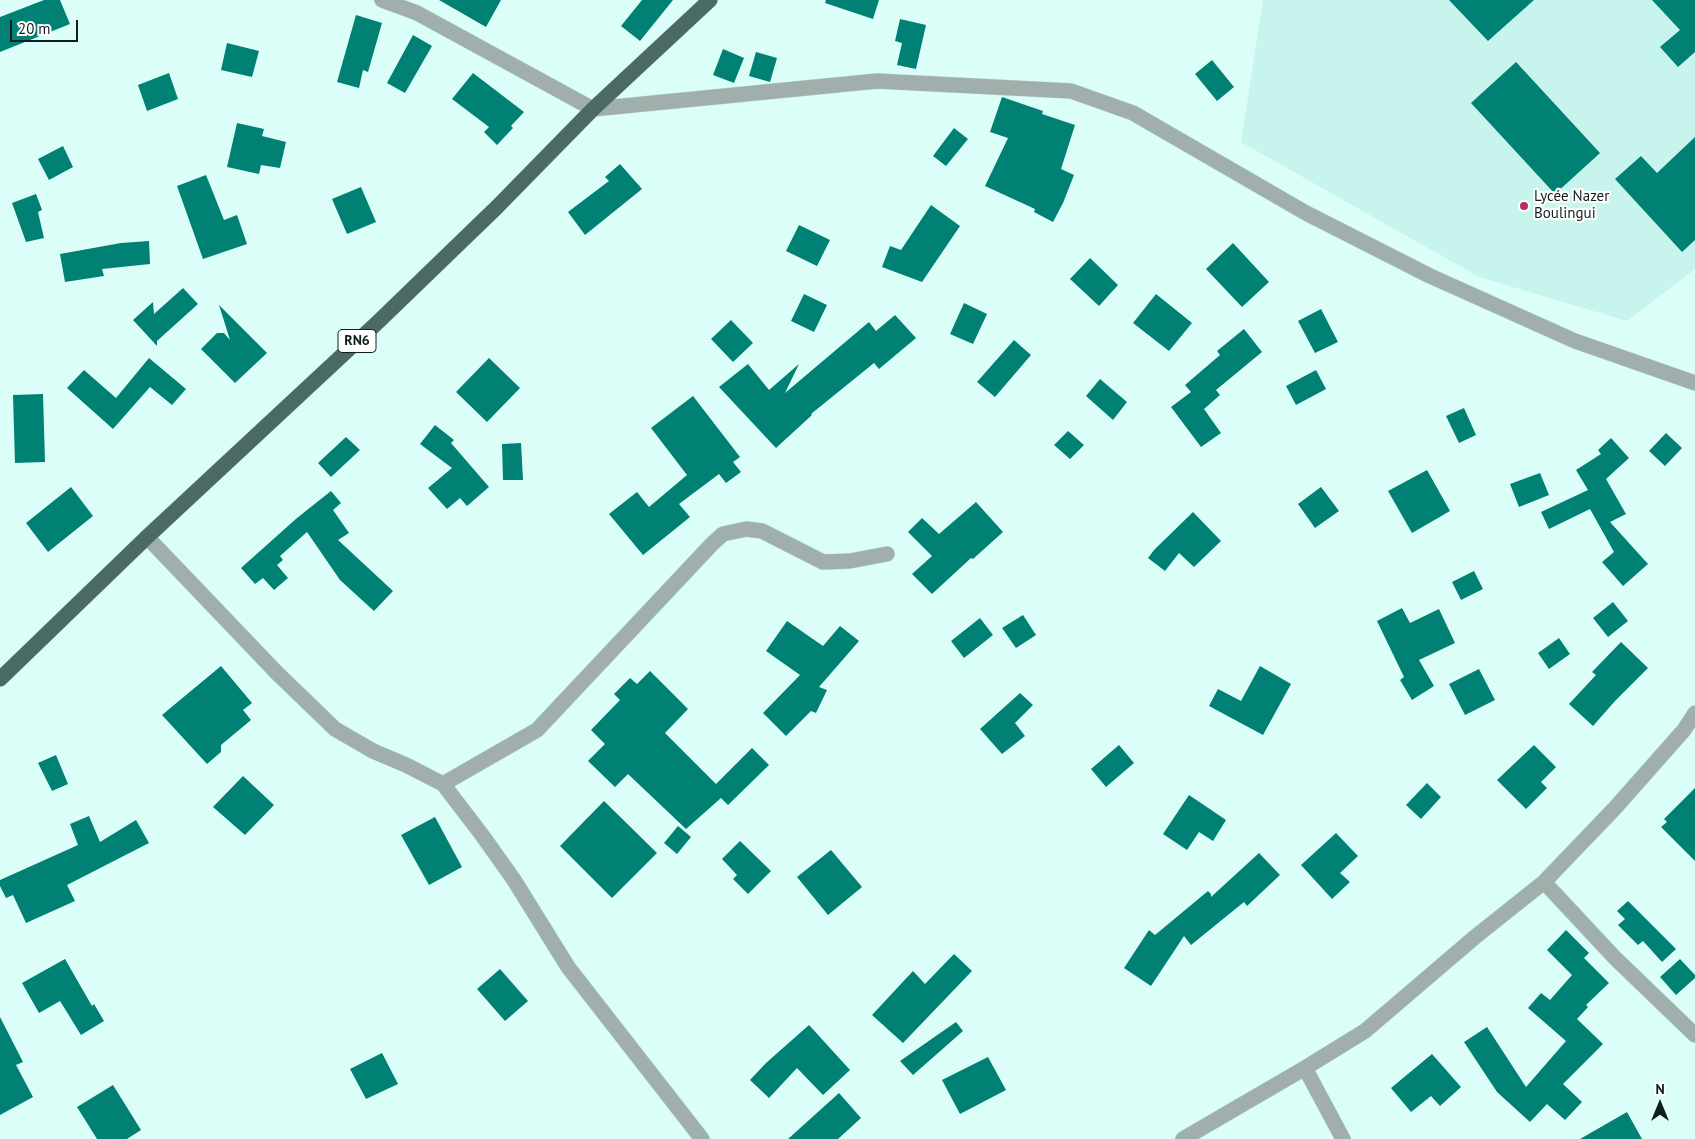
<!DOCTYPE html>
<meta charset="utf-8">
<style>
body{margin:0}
#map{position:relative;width:1695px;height:1139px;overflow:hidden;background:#dbfef8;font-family:"PT Sans",sans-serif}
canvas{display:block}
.north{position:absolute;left:1635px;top:1079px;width:50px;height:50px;-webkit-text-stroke:4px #fff;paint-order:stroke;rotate:0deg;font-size:14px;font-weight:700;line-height:20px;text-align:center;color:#111e1c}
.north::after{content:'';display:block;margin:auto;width:18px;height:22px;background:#111e1c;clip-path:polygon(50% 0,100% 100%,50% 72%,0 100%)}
.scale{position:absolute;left:10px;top:20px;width:68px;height:22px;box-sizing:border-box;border:2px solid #111e1c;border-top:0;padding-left:6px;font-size:15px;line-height:18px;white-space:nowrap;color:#111e1c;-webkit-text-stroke:4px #fff;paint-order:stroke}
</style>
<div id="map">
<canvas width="1695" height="1139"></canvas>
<div class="north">N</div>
<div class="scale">20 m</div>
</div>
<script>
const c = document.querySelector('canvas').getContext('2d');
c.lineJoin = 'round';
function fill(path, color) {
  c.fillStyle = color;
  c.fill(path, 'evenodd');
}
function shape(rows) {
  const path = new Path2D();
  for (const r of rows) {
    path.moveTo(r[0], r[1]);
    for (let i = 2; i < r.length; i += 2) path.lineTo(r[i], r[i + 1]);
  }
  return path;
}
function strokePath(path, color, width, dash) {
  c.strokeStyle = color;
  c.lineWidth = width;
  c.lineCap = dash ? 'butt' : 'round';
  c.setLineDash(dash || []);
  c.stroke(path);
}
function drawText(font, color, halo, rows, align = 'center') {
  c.font = font + ' "PT Sans",sans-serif';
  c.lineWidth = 4.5;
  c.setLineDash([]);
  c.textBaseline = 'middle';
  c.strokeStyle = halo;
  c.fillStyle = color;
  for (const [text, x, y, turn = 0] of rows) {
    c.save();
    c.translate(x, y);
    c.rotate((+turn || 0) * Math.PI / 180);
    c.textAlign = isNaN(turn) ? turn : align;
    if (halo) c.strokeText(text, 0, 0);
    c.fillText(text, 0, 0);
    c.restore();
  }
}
const built = shape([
 [1263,0,1695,0,1695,269,1627,321,1479,277,1241,142]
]);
const building = shape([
 [44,0,60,0,70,24,0,52,0,17],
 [439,0,501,0,486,27],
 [642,0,673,0,640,41,621,26],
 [826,0,879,0,873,19,825,3],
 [1449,0,1534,0,1488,41],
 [1652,0,1695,0,1695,52,1678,67,1660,47,1680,30],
 [356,15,382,23,368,72,363,70,359,88,337,82],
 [900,19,926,25,916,69,897,65,902,43,895,41],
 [413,35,432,46,405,93,387,83],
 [227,43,259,51,252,77,221,70],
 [723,49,744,58,734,83,713,75],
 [756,52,777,58,770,82,749,76],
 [1212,60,1234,87,1217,101,1195,74],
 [1516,62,1600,153,1555,194,1471,103],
 [169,73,178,99,147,111,138,85],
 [473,73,524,112,511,126,513,128,497,145,484,132,489,127,452,99],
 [1002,97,1043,111,1042,114,1075,125,1061,169,1074,175,1063,203,1053,222,1034,212,1035,209,985,186,1008,138,990,132],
 [237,123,264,129,262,136,286,142,280,168,261,165,259,174,227,167],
 [954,128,968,139,946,166,933,156],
 [1695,137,1695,240,1682,252,1615,179,1641,156,1657,173],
 [63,146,73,167,49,180,38,159],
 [620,164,642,189,585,235,568,212,609,181,605,177],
 [206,175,224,220,237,215,247,244,203,259,177,186],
 [361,187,376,222,347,234,332,199],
 [36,194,42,210,38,212,44,238,26,242,12,203],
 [931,205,960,226,922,282,882,267,890,246,901,250],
 [799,225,830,240,817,266,786,251],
 [149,241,150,264,102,269,104,276,65,282,60,254,121,243],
 [1233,243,1269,282,1242,307,1206,269],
 [1090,258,1118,285,1099,306,1070,279],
 [183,288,198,304,157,341,157,346,133,320,153,302,154,314],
 [804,294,827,305,814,332,791,321],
 [1156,294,1192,323,1169,351,1133,323],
 [964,303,987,314,973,344,950,334],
 [219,305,267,353,235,383,201,349,217,333,224,333,230,340],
 [1321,309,1338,342,1315,353,1298,321],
 [895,315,916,338,879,369,874,363,811,414,812,415,776,448,719,387,748,364,769,390,799,364,785,393,869,322,876,331],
 [731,320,753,343,733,362,711,339],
 [1244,329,1262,352,1216,390,1220,395,1204,409,1221,433,1201,447,1171,407,1191,392,1185,385,1220,355,1217,351],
 [1014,340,1031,355,995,397,977,382],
 [149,358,186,389,172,405,150,387,113,429,67,388,84,370,116,398],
 [489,358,520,388,487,422,456,392],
 [1316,370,1326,389,1296,405,1286,386],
 [1100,379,1127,402,1113,420,1086,396],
 [43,394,45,462,15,463,13,395],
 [693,396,740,457,733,462,741,472,726,483,719,474,679,504,690,517,643,555,609,514,637,492,649,507,687,475,651,428],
 [1464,408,1476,435,1459,443,1446,416],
 [435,425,454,440,451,443,489,487,467,506,460,498,447,509,428,488,452,468,420,444],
 [1068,431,1084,445,1070,459,1054,445],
 [1666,433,1682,448,1665,466,1649,451],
 [346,437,360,450,331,477,318,463],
 [1611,438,1629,458,1606,479,1626,514,1610,522,1648,564,1623,586,1602,562,1614,552,1590,509,1549,529,1541,512,1588,490,1576,470,1601,454,1598,450],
 [521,443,523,480,503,480,502,444],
 [1427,470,1450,511,1412,533,1388,491],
 [1540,473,1549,495,1519,507,1510,484],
 [71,487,93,516,48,552,26,523],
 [1321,487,1339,511,1315,528,1298,504],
 [331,491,341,503,333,510,349,533,338,540,393,591,374,611,340,580,307,532,280,556,283,560,277,565,288,578,274,590,263,578,255,584,241,568,297,518],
 [976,502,1003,532,973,559,971,558,932,594,912,574,932,556,908,532,922,518,939,534],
 [1193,512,1221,541,1194,567,1179,553,1165,571,1148,558,1154,550],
 [1474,571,1483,589,1461,600,1452,582],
 [1613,602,1628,621,1608,637,1593,618],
 [1402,608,1410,623,1439,609,1455,643,1419,660,1434,686,1412,700,1400,680,1404,677,1377,621],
 [1023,615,1036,635,1016,648,1002,628],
 [980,618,993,635,964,658,951,641],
 [787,621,823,646,840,626,859,641,819,687,827,690,816,713,811,711,786,736,763,713,800,675,766,651],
 [1559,638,1570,654,1549,669,1538,653],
 [1621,642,1648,668,1615,701,1593,726,1569,704,1596,675,1592,672],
 [221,666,252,703,243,710,251,720,221,745,221,752,207,764,162,715],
 [1260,666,1291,684,1263,735,1209,706,1218,689,1241,701],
 [1479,669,1495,700,1465,715,1449,684],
 [650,671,688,709,665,733,716,784,752,748,769,765,728,805,721,798,686,829,628,774,615,787,588,761,605,744,591,730,620,700,614,694,630,678,637,684],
 [1020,693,1033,705,1015,723,1025,736,1002,754,980,729],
 [1119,745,1134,763,1106,787,1091,769],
 [1534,745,1556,767,1541,782,1547,788,1526,809,1497,780],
 [56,755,68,784,52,791,38,763],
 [243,776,274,805,245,835,213,807],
 [1427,783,1441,797,1421,819,1406,805],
 [1695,788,1695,861,1661,827,1667,822,1664,819],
 [1189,795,1226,820,1213,841,1199,832,1187,850,1163,834],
 [604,801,657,853,612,898,560,846],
 [89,816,100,842,136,820,149,843,67,885,75,901,26,923,13,895,6,898,0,886,0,880,78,845,70,824],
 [435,817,462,867,429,885,401,835],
 [678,826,691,837,677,854,664,843],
 [1336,833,1358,856,1340,873,1350,882,1332,899,1301,865],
 [740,841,771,871,748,894,733,879,737,875,722,859],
 [831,850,862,887,828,915,797,877],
 [1259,853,1280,875,1247,906,1244,902,1191,945,1184,936,1151,986,1124,968,1149,930,1155,935,1208,891,1211,894,1211,897],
 [1628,901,1676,949,1662,962,1643,941,1638,945,1618,925,1625,919,1617,911],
 [1566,930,1589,953,1584,958,1609,983,1586,1005,1588,1007,1577,1019,1603,1044,1563,1084,1582,1102,1565,1120,1547,1104,1530,1122,1497,1092,1464,1042,1487,1027,1526,1087,1566,1041,1528,1008,1541,993,1550,1000,1572,975,1547,950],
 [954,954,972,971,903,1043,872,1015,913,971,925,984],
 [65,959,92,1006,94,1004,104,1021,81,1035,60,1001,39,1013,22,983],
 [1680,959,1695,975,1695,978,1676,995,1660,977],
 [500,969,528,1001,505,1021,477,989],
 [0,1017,23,1062,16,1065,33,1097,0,1115],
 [956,1022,963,1031,913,1075,900,1061],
 [809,1025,850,1070,823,1095,797,1068,769,1098,750,1080,766,1063],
 [382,1053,398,1084,366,1099,350,1069],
 [1432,1054,1461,1087,1440,1106,1431,1096,1411,1112,1391,1088],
 [988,1057,1006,1090,960,1114,942,1080],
 [113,1085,141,1130,127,1139,97,1139,77,1107],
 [839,1093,861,1118,838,1139,788,1139],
 [1627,1112,1642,1139,1580,1139]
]);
const minor = shape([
 [382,0,417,13,593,109,877,81,1071,91,1133,113,1306,213,1430,276,1575,341,1695,383],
 [147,537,277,673,335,729,373,751,406,765,443,784,482,835,514,880,568,967,702,1139],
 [443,784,537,730,712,544,723,534,746,529,762,531,823,562,850,561,887,554],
 [1544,882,1615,958,1695,1035],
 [1305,1068,1343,1139],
 [1183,1139,1305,1068,1365,1031,1475,937,1544,882,1615,808,1684,730,1695,713]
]);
const trunk = shape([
 [0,679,147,537,378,322,497,207,593,109,710,0]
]);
const markers = [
 [1524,206,5,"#ba2d62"]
];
const shields = [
 [357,341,38]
];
const shieldNames = [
 ["RN6",357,341]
];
const poiNames = [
 ["Lycée Nazer",1534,197],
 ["Boulingui",1534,214]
];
fill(built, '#c7f4ec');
fill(building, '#008174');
strokePath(minor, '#bbdad5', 16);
strokePath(trunk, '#bbdad5', 16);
strokePath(minor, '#a0afac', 15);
strokePath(trunk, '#4c6a64', 15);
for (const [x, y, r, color] of markers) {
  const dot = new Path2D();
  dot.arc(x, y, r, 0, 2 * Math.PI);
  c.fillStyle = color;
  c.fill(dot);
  strokePath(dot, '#fff', 2);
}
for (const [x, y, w] of shields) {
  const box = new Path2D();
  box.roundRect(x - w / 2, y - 11.5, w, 23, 4);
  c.fillStyle = '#fff';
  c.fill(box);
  strokePath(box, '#111e1c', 1);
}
drawText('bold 14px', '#111e1c', null, shieldNames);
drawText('15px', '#111e1c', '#fff', poiNames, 'left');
</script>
